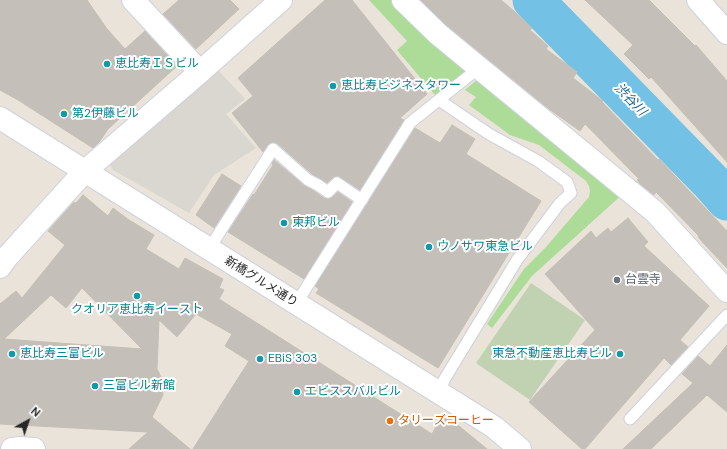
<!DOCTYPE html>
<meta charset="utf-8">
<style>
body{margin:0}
#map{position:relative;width:727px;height:449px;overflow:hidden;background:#e9e3d9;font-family:"DM Sans",sans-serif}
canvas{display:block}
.north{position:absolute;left:8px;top:401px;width:40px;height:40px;-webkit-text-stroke:3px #fff;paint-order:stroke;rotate:40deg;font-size:11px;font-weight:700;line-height:16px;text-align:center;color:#272727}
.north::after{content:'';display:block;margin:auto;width:14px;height:18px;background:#272727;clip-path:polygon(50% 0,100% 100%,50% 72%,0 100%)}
</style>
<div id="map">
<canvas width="727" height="449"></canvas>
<div class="north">N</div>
</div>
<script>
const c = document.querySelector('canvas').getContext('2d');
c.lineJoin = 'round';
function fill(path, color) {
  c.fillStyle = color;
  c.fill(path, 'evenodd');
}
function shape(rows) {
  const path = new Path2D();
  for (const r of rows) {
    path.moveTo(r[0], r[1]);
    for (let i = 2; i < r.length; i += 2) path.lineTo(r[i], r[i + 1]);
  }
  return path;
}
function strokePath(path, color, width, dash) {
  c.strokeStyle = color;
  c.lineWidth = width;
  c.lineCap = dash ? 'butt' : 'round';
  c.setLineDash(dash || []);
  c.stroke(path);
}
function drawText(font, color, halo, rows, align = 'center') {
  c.font = font + ' "DM Sans","Noto Sans JP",sans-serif';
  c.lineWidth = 4;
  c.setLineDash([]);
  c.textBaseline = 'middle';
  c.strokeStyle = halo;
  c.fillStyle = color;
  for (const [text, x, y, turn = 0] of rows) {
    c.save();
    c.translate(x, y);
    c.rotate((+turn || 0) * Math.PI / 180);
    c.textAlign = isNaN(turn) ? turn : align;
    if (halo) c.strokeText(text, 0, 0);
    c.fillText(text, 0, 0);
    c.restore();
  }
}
const green = shape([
 [369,0,391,0,467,71,435,95,397,50,407,41],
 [478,79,625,192,532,276,492,328,487,324,524,269,546,247,589,197,590,191,589,186,586,181,539,145,510,135,469,105,476,97,465,90]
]);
const cemetery = shape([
 [531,283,585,320,530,400,476,363]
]);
const plaza = shape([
 [217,69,245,99,226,114,256,148,214,175,189,213,113,170,109,162]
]);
const river = shape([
 [533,0,712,183,727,200]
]);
const building = shape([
 [0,0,87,0,107,29,125,49,145,31,177,66,108,129,100,141,93,148,18,100,0,90,0,0],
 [179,0,230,0,239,9,196,49,163,14,179,0],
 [325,0,352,0,427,94,400,118,404,120,360,190,338,176,334,177,327,183,312,174,278,144,274,142,270,143,263,152,232,113,253,96,238,78,325,0],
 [421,0,501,0,514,11,532,28,530,30,548,46,546,49,577,72,573,78,603,101,602,102,658,160,659,159,727,231,727,268,705,245,699,238,698,235,656,192,654,195,640,184,637,180,639,179,585,124,580,131,549,109,446,25,421,0],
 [585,0,649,0,695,46,696,45,727,81,727,162,651,77,649,79,624,54,633,45,585,0],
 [452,125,475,139,466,154,541,201,438,368,316,293,319,289,315,286,415,128,440,143,452,125],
 [274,160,304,185,314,191,324,198,327,199,331,198,338,192,352,202,304,279,228,232,253,194,254,195,273,165,272,163,274,160],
 [222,174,241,186,214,228,196,215,222,174],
 [83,195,108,216,113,208,129,220,154,235,146,249,179,269,185,258,223,279,219,288,224,290,219,299,432,434,443,413,487,449,193,449,249,361,225,346,232,334,196,314,177,337,159,320,157,369,161,377,163,395,152,417,190,449,129,449,148,432,0,424,0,304,16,291,22,298,65,245,48,231,74,202,76,203,83,195],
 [82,288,142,349,4,339,51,295,66,308,82,288],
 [628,218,648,242,644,246,709,306,680,340,688,347,671,365,664,358,585,449,582,449,529,402,595,330,545,274,591,231,596,238,608,228,611,232,628,218],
 [727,345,727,412,707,395,651,449,623,449,693,383,682,374,698,356,710,366,727,345]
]);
const service = shape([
 [209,249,273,149,308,180,318,185,328,192,337,183,362,200],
 [296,304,410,123,470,75,478,67],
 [439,393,444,380,517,260,560,203,571,193,567,182,538,161,489,134,439,100],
 [630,419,727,315]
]);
const minor = shape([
 [133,0,200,72],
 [403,0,438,34,478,67,655,212,727,291],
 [0,118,494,427,520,449],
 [0,267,7,257,85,171,200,72,281,0],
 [12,449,20,448,34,449]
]);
const secondary = shape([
 [698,0,727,33]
]);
const markers = [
 [107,64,4,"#0f9aa8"],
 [333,86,4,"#0f9aa8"],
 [64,114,4,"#0f9aa8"],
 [284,223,4,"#0f9aa8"],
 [429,247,4,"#0f9aa8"],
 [617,280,4,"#6b7280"],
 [137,296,4,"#0f9aa8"],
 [12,354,4,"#0f9aa8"],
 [620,354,4,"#0f9aa8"],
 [260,359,4,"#0f9aa8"],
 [95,386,4,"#0f9aa8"],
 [297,392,4,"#0f9aa8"],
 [390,421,4,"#e8710a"]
];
const cultureNames = [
 ["恵比寿ＩＳビル",115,64],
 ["恵比寿ビジネスタワー",341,86],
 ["第2伊藤ビル",72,114],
 ["東邦ビル",292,223],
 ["ウノサワ東急ビル",437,247],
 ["クオリア恵比寿イースト",137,310,"center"],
 ["恵比寿三富ビル",20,354],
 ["東急不動産恵比寿ビル",612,354,"right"],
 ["EBiS 303",268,359],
 ["三富ビル新館",103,386],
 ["エビススバルビル",305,392]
];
const worshipNames = [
 ["台雲寺",625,280]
];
const streetNames = [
 ["新橋グルメ通り",261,282,32]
];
const foodNames = [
 ["タリーズコーヒー",398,421]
];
const waterNames = [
 ["渋谷川",630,100,46]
];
fill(green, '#addc99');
fill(cemetery, '#c0d2b2');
fill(plaza, '#dad6d0');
strokePath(river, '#73c1e5', 41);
fill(building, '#c4c0b9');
strokePath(building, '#c4bfb4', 1);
strokePath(service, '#cfd1df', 13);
strokePath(minor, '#cfd1df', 24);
strokePath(secondary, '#cfd1df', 24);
strokePath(service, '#fff', 11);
strokePath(minor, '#fff', 22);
strokePath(secondary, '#fff', 22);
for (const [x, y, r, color] of markers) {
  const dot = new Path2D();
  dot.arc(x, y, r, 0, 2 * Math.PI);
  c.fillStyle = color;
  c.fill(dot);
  strokePath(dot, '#fff', 1.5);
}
drawText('12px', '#0d838f', '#fff', cultureNames, 'left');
drawText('12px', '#5b616d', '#fff', worshipNames, 'left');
drawText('12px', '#272727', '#fff', streetNames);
drawText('12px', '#c56008', '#fff', foodNames, 'left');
drawText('italic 13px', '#165e8c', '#fff', waterNames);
</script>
